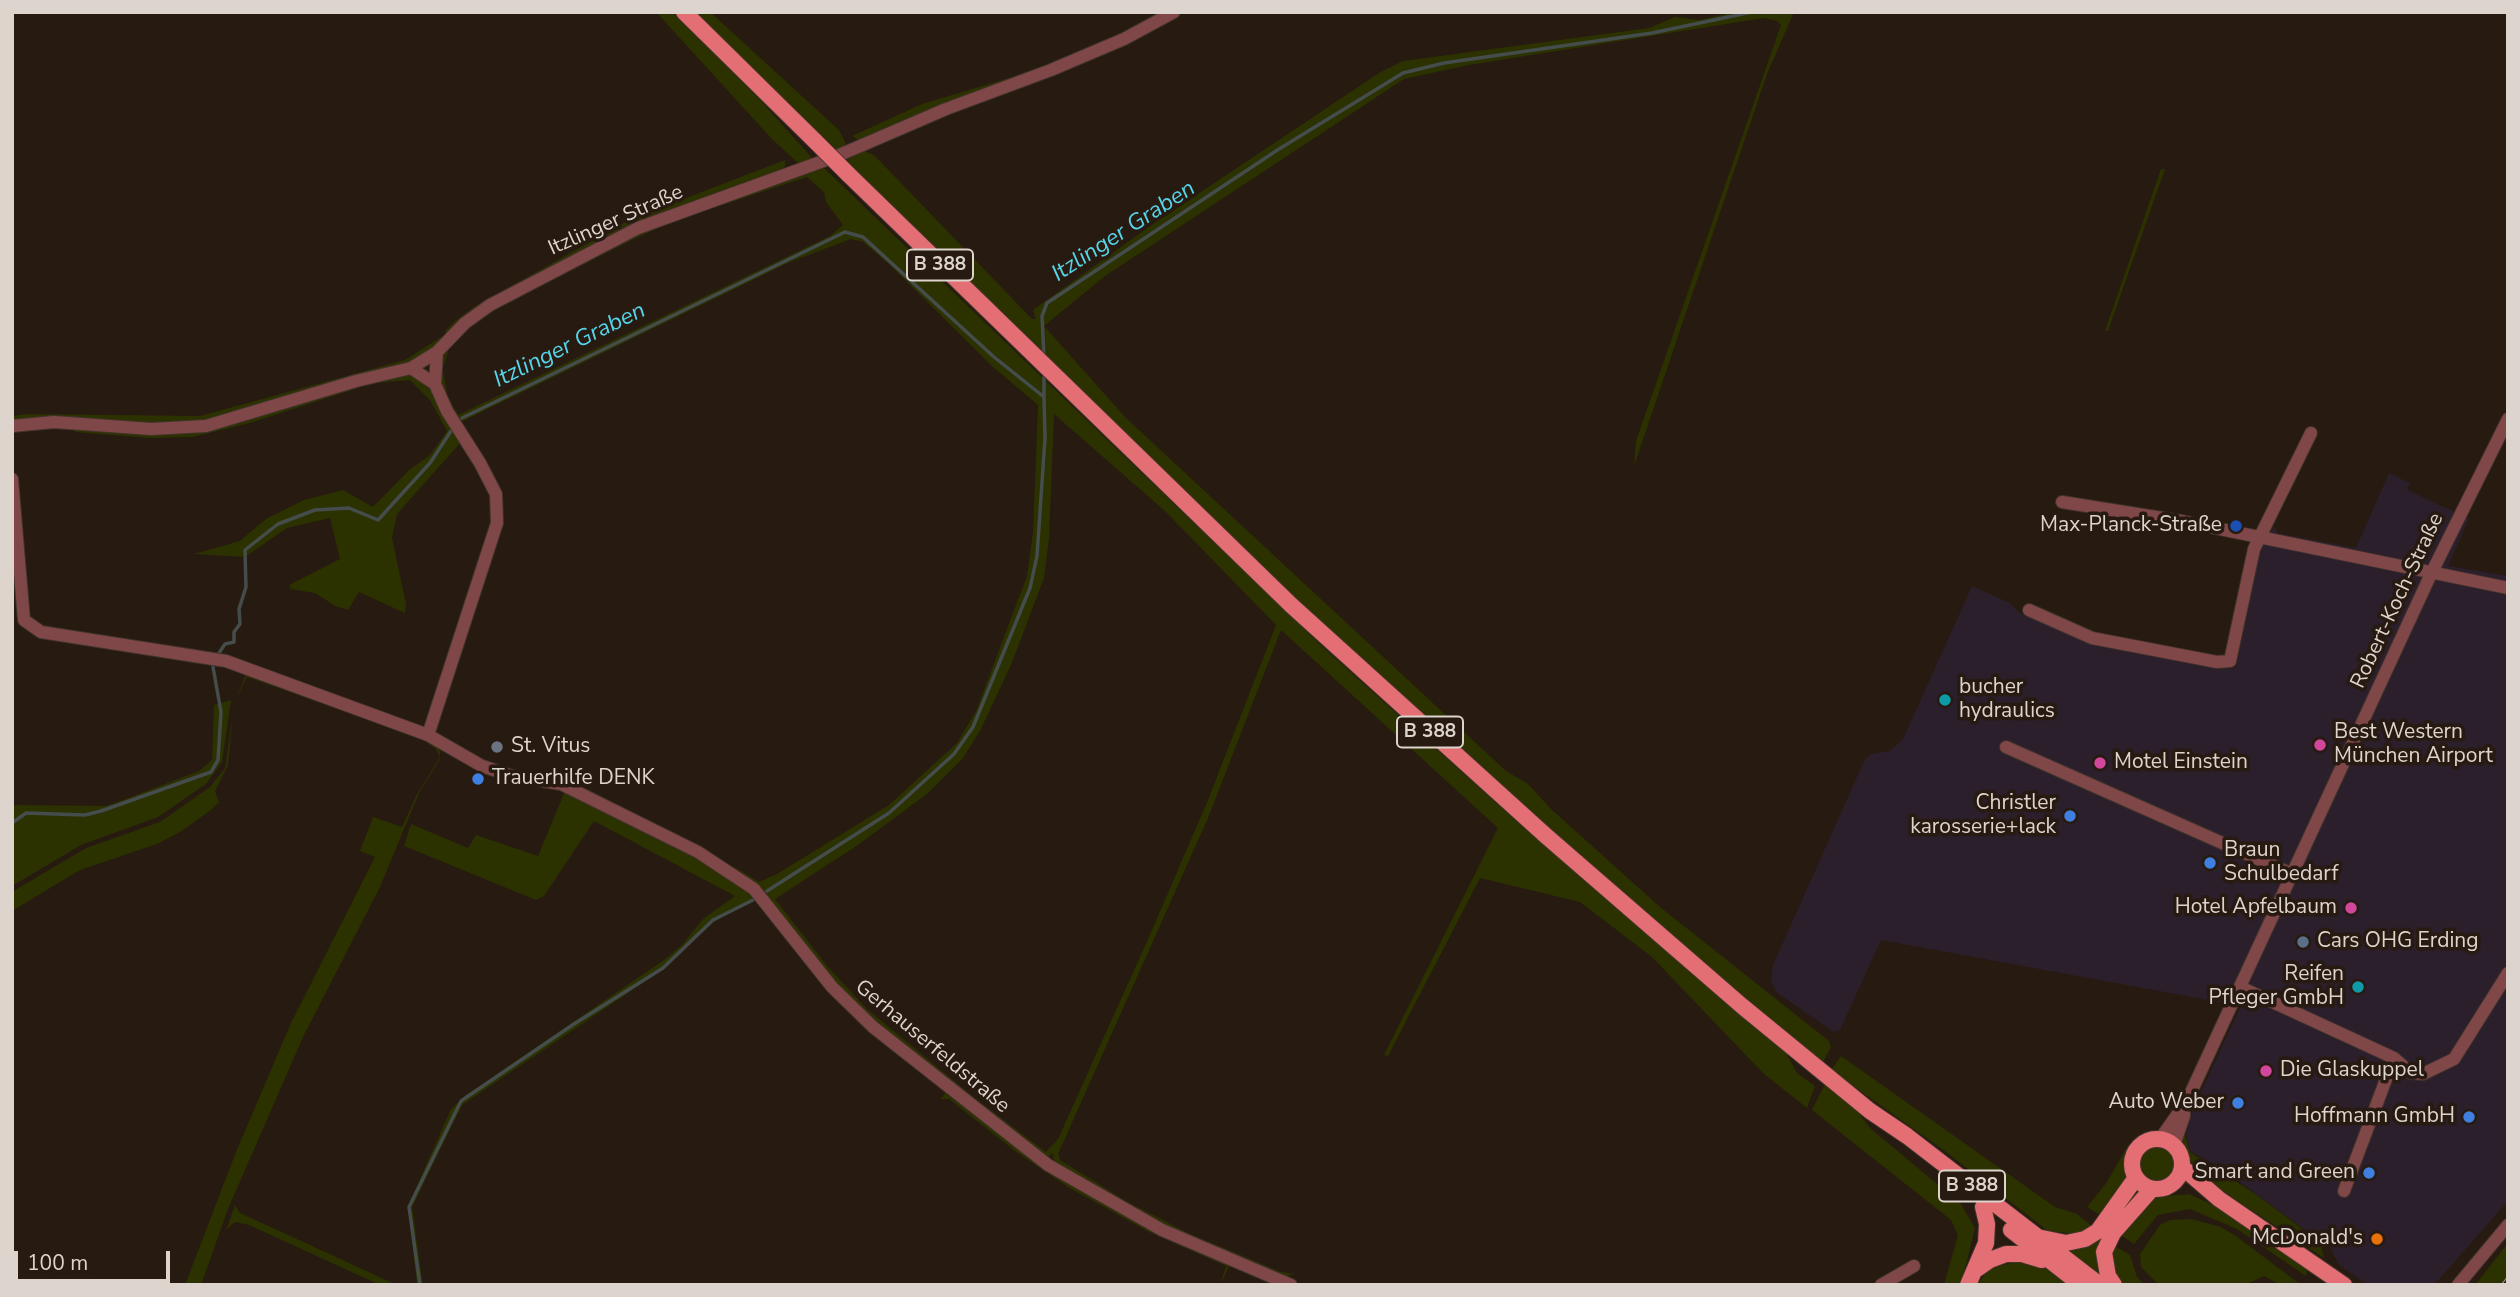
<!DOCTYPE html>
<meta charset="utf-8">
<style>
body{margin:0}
#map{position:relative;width:2520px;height:1297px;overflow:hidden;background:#271a10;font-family:"Nunito Sans",sans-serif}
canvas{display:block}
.frame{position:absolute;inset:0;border:14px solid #ded4ce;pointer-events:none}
.scale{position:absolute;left:14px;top:1251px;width:156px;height:32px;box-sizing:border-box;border:4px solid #ded4ce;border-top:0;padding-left:9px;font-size:21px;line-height:24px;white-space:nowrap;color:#ded4ce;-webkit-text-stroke:5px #271a10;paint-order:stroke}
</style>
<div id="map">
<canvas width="2520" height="1297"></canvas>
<div class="frame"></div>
<div class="scale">100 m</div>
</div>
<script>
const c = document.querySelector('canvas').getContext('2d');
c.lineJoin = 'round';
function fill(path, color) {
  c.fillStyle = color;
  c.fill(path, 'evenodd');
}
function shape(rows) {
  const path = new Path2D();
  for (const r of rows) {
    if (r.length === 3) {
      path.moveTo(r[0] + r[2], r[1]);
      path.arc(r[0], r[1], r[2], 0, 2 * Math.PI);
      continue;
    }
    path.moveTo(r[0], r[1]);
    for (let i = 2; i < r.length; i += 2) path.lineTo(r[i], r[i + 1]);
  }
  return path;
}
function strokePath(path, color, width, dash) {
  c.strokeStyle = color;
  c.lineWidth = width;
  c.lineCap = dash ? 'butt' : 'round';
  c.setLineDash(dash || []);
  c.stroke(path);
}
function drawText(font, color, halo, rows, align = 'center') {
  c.font = font + ' "Nunito Sans",sans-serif';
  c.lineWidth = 7;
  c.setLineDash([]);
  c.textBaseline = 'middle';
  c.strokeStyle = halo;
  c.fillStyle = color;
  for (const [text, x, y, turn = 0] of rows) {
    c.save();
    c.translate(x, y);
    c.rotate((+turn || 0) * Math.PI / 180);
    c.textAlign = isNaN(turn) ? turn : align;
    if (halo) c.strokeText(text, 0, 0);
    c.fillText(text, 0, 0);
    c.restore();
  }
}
const commercial = shape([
 [2389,473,2410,483,2407,489,2412,492,2469,519,2448,566,2508,576,2508,1201,2434,1285,2368,1285,2339,1265,2331,1249,2223,1170,2190,1151,2186,1135,2192,1111,2241,1006,1881,940,1840,1030,1834,1032,1776,992,1771,980,1773,965,1865,759,1872,754,1890,751,1903,739,1972,586,2010,603,2018,612,2089,641,2236,668,2262,541,2275,526,2277,533,2356,548]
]);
const green = shape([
 [656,12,672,12,762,102,814,160,799,164,771,138],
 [693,12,710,12,839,130,846,144,837,150,823,136,820,137],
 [1734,12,1794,12,1767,74,1634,466,1636,441,1781,25,1777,21,1764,18,1469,65,1404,79,1105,276,1044,326,1126,418,1506,771,1528,784,1551,809,1660,907,1829,1041,1831,1047,1822,1064,1509,796,1335,638,855,172,857,170,847,160,864,151,874,155,1032,319,1036,319,1033,310,1153,224,1379,73,1403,61,1649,28,1675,17,1699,20],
 [1113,40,859,140,852,136,922,104,1039,69],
 [785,160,785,166,777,174,693,202,447,334,445,331,455,321,474,307,629,220],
 [823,167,1327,651,1516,821,1786,1053,1797,1073,1815,1086,1807,1108,1764,1074,1652,957,1580,902,1480,878,1388,1056,1384,1055,1498,828,1281,630,1208,818,1058,1154,1060,1160,1126,1201,1190,1234,1281,1272,1294,1274,1284,1277,1158,1223,1054,1163,1053,1153,1046,1158,886,1032,842,991,750,879,732,865,759,882,777,874,889,805,957,743,976,711,1027,576,1033,532,1038,405,992,366,889,264,863,242,851,239,790,262,461,422,458,423,441,387,445,348,476,317,661,221],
 [807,177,824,192,826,202,843,225,830,236,458,415,447,394,443,369,450,344,473,324,505,303,632,240,674,221],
 [1054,414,1165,511,1276,625,1208,800,1149,937,1058,1139,1046,1152,976,1099,867,1009,828,967,775,899,858,845,927,794,963,758,980,731,1011,665,1044,578,1049,539],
 [2161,169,2165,169,2108,331,2105,331],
 [441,337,439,343,423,355,402,366,187,425,12,423,12,416,27,414,200,416,405,360],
 [414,373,432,390,462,441,397,514,392,538,406,604,405,613,359,592,348,610,335,606,315,593,291,589,289,585,340,559,330,518,287,528,245,557,194,554,240,541,266,519,304,500,343,490,373,507,409,470,430,455,447,431,430,400,410,380,373,383,250,423,193,437,149,438,75,432,75,427,185,431,350,385],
 [246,674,387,723,439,746,440,754,440,759,419,793,380,887,303,1037,228,1209,201,1285,185,1285,236,1152,291,1023,375,857,360,851,373,817,402,827,416,796,440,757,436,749,420,738,247,677,236,699],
 [231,700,222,762,206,784,158,817,81,845,12,886,12,805,107,806,199,771,212,760,214,705],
 [233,715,228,765,215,791,219,802,211,810,180,832,157,844,80,870,12,911,12,892,27,883,86,848,160,822,210,787,225,768],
 [565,791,686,850,755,897,704,928,662,970,462,1105,412,1207,423,1285,417,1285,408,1206,451,1109,466,1095,664,960,682,945,703,919,735,896,594,821,544,896,536,900,404,846,411,824,468,848,476,835,538,856],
 [1841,1056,2055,1207,2077,1214,2093,1227,2079,1234,2048,1231,1946,1152,1831,1070],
 [1825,1084,1858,1112,1870,1128,1961,1204,1975,1228,1961,1285,1944,1285,1958,1235,1951,1220,1812,1110],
 [945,1093,1067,1183,1139,1224,1229,1266,1220,1285,1226,1266,1147,1231,1068,1187,1015,1151,949,1099,941,1099],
 [2188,1118,2185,1135,2190,1152,2254,1193,2320,1242,2324,1258,2193,1171,2183,1149,2182,1137],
 [2153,1130,2155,1133,2136,1140,2130,1148,2127,1159,2128,1178,2103,1217,2087,1207,2107,1182,2127,1147,2145,1132],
 [2157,1165,19],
 [2136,1187,2144,1193,2109,1229,2105,1283,2061,1249,2074,1249],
 [2189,1194,2226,1211,2307,1267,2306,1276,2237,1229,2190,1209,2158,1215,2134,1244,2119,1234,2155,1197],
 [235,1205,240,1213,397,1285,380,1285,249,1225,235,1222,226,1230],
 [2191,1219,2221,1227,2236,1236,2301,1285,2281,1285,2264,1276,2245,1285,2159,1285,2141,1267,2140,1254,2160,1225,2170,1220],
 [2508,1243,2508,1275,2500,1285,2475,1285],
 [2113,1245,2130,1255,2137,1277,2145,1285,2120,1285,2112,1272],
 [2014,1262,2032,1263,2051,1270,2071,1285,1977,1285,1989,1269]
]);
const stream = shape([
 [1044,358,1042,316,1047,303,1279,149,1403,73,1444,63,1652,33,1752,12],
 [462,418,845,232,863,237,994,357,1044,397,1044,373],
 [219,653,225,644,234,642,234,632,240,624,239,609,246,587,245,550,278,524,315,510,349,508,378,520,430,463,451,431],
 [12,823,26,813,85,815,101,811,211,772,218,760,221,712,213,667],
 [767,891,889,813,954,754,973,727,1030,588,1037,556,1045,438,1044,397],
 [420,1285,409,1207,461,1101,574,1024,663,968,713,920,753,900]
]);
const minor = shape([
 [411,368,435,384],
 [12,426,54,422,151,429,206,426,356,381,411,368,437,352,465,323,490,305,638,228,837,156,946,109,1051,70,1124,39,1174,12],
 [12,479,24,620,41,632,226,661,428,735,482,766,512,776,561,784,698,852,754,889,832,987,873,1027,1048,1165,1162,1230,1291,1285],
 [2062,502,2181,521,2508,588],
 [2029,610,2092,638,2217,662,2230,661,2254,549,2311,433],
 [428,735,497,523,496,494,480,463,447,411,435,384,437,352],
 [2006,747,2292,874],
 [2240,987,2394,1058,2411,1073,2423,1074,2454,1059,2508,973],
 [2160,1139,2187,1101,2431,574,2508,419],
 [2174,1145,2184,1116,2184,1106],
 [2344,1191,2394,1058],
 [1881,1285,1914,1266],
 [2458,1285,2508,1225]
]);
const major = shape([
 [684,12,815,141],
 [848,174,1291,605,1545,835,1742,1006,1870,1111,1907,1136,2100,1285],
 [2157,1164,25],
 [2182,1167,2219,1199,2344,1285],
 [2011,1230,2081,1285],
 [2042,1238,2066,1243,2085,1239,2098,1231,2135,1179],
 [1977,1269,1990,1260,2006,1254,2022,1254,2042,1260],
 [1968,1285,1986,1243,1987,1224,1983,1207],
 [2114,1285,2108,1276,2104,1252,2113,1233,2151,1190]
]);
const rail = shape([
 [2504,1285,2508,1280]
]);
const majorBridge = shape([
 [815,141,848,174]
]);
const markers = [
 [2236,526,7,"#1a4fb4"],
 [1945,700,7,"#0f9aa8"],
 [2320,745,7,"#d1479c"],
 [497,747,7,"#6b7280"],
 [2100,763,7,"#d1479c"],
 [478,779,7,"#3f7fe0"],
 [2070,816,7,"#3f7fe0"],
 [2210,863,7,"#3f7fe0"],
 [2351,908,7,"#d1479c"],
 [2303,942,7,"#5c6f8a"],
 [2358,987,7,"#0f9aa8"],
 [2266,1071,7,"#d1479c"],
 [2238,1103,7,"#3f7fe0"],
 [2469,1117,7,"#3f7fe0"],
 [2369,1173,7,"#3f7fe0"],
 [2377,1239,7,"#e8710a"]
];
const shields = [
 [940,265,66],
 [1430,732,66],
 [1972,1186,66]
];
const shieldNames = [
 ["B 388",940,265],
 ["B 388",1430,732],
 ["B 388",1972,1186]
];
const streetNames = [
 ["Itzlinger Straße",616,221,-24],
 ["Robert-Koch-Straße",2398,601,-65],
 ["Gerhauserfeldstraße",932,1047,40]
];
const poiNames = [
 ["Max-Planck-Straße",2222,526],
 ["bucher",1959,688,"left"],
 ["hydraulics",1959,712,"left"],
 ["Best Western",2334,733,"left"],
 ["München Airport",2334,757,"left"],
 ["St. Vitus",511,747,"left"],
 ["Motel Einstein",2114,763,"left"],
 ["Trauerhilfe DENK",492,779,"left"],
 ["Christler",2056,804],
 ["karosserie+lack",2056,828],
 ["Braun",2224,851,"left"],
 ["Schulbedarf",2224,875,"left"],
 ["Hotel Apfelbaum",2337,908],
 ["Cars OHG Erding",2317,942,"left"],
 ["Reifen",2344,975],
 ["Pfleger GmbH",2344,999],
 ["Die Glaskuppel",2280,1071,"left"],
 ["Auto Weber",2224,1103],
 ["Hoffmann GmbH",2455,1117],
 ["Smart and Green",2355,1173],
 ["McDonald's",2363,1239]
];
const waterNames = [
 ["Itzlinger Graben",1124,232,-33],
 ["Itzlinger Graben",570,346,-26]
];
fill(commercial, '#2c1f2c');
fill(green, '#2c3100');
strokePath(stream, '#454c4c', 3.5);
strokePath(minor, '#41342b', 14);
strokePath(major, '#41342b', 18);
strokePath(minor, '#804749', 12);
strokePath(major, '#e36e73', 16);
strokePath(rail, '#978c84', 6);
strokePath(rail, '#271a10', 3.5, [10]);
strokePath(majorBridge, '#41342b', 18, []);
strokePath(majorBridge, '#e36e73', 16);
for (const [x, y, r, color] of markers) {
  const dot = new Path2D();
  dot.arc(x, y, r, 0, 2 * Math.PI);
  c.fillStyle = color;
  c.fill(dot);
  strokePath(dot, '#271a10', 2.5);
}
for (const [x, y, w] of shields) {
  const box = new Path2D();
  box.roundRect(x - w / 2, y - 15.5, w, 31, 5);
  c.fillStyle = '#271a10';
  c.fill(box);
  strokePath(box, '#ded4ce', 2);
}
drawText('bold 19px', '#ded4ce', null, shieldNames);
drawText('21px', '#ded4ce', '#271a10', streetNames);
drawText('21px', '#ded4ce', '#271a10', poiNames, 'right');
drawText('italic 23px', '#56d4ea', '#271a10', waterNames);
</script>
